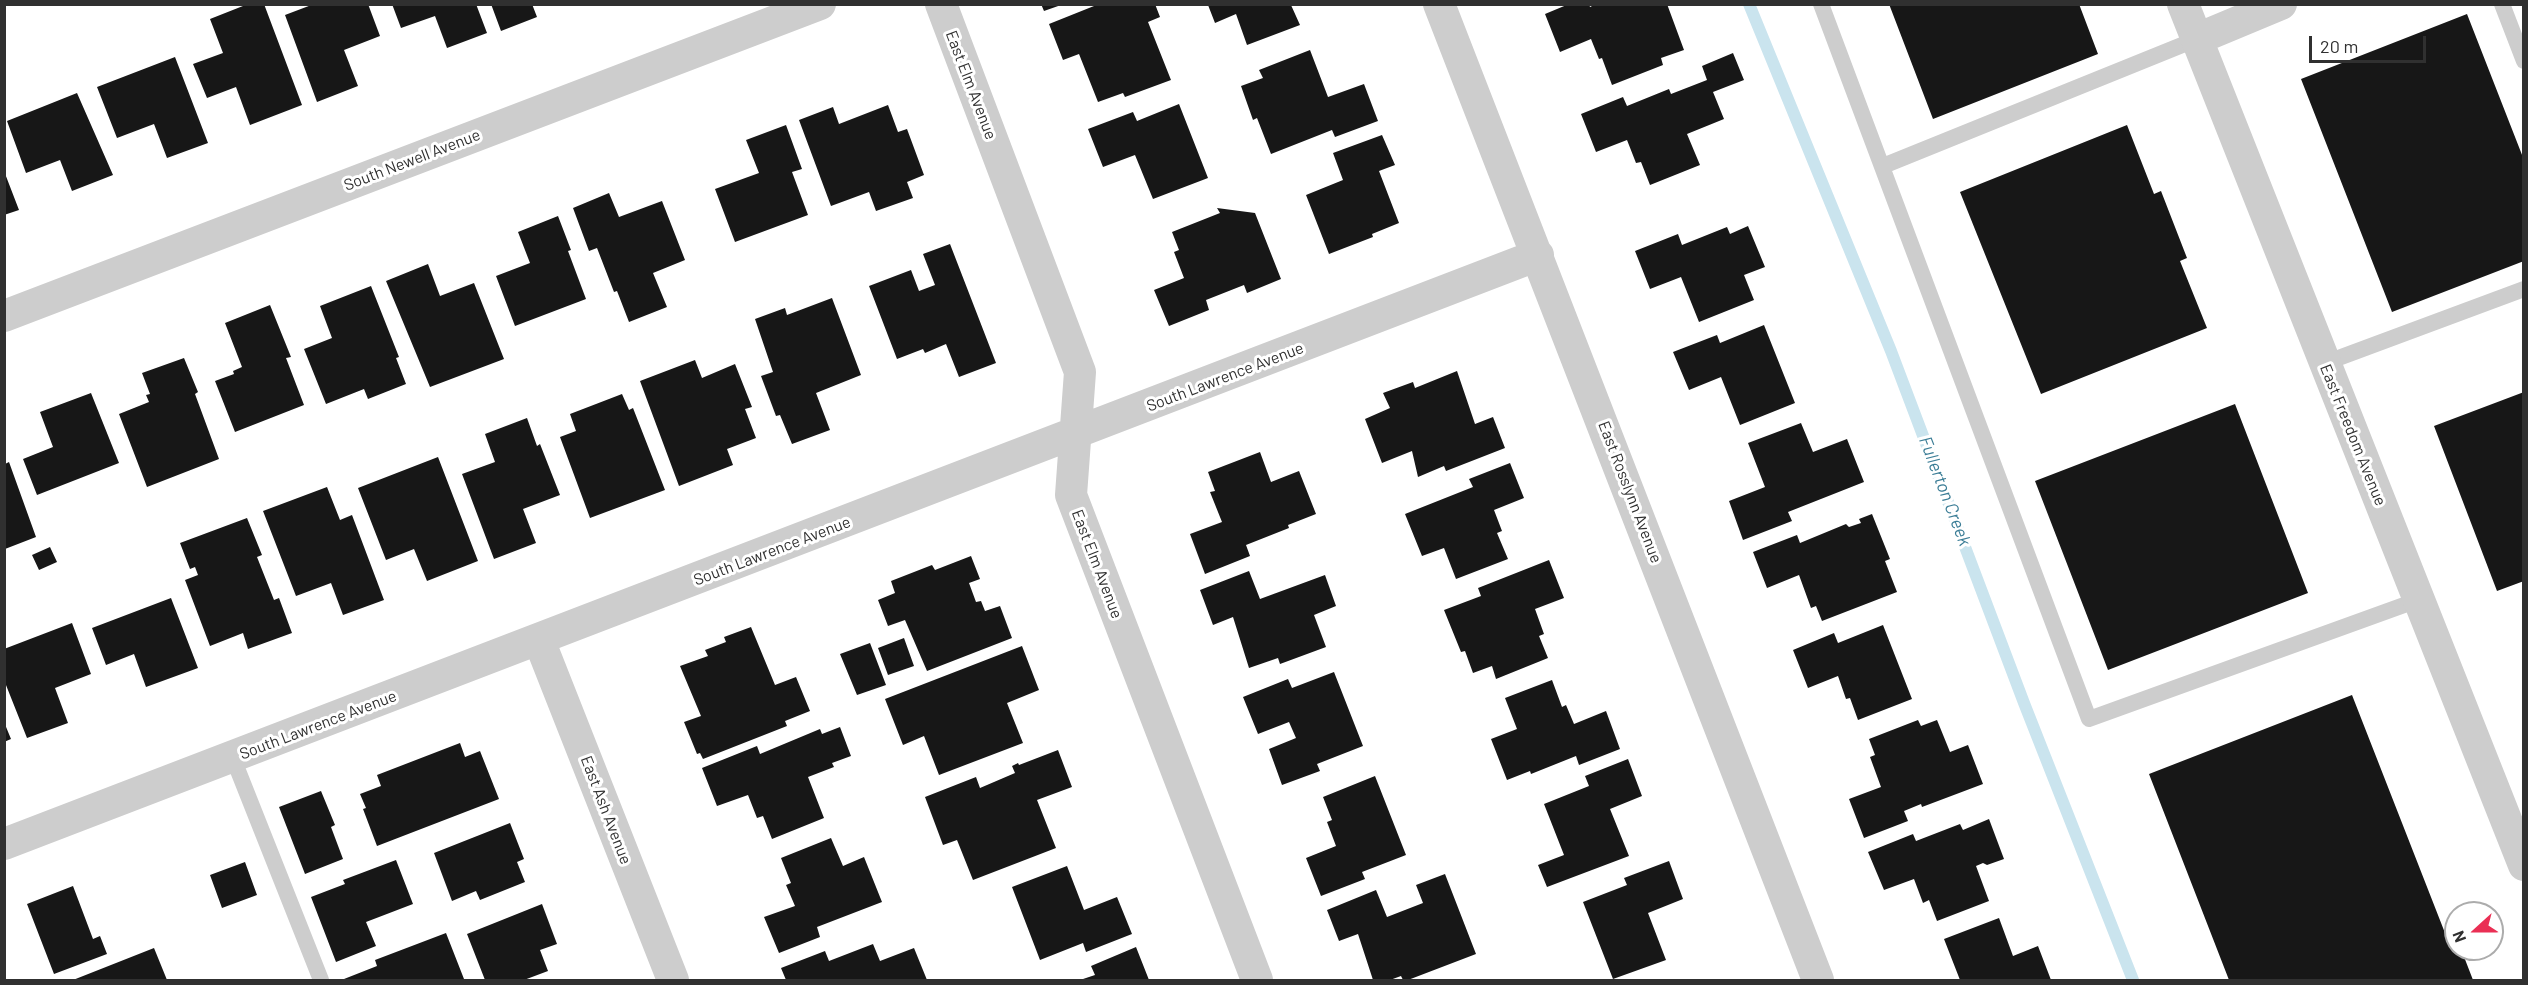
<!DOCTYPE html>
<style>
body{margin:0}
#map{position:relative;width:2528px;height:985px;overflow:hidden;background:#fff;font-family:Barlow,sans-serif}
canvas{display:block}
.frame{position:absolute;inset:0;border:6px solid #303030;pointer-events:none}
.north{position:absolute;left:2444px;top:901px;width:60px;height:60px;box-sizing:border-box;background:#fff;border:2px solid #acacac;border-radius:50%;rotate:249deg;font-size:16px;font-weight:700;line-height:24px;text-align:center;color:#303030}
.north::after{content:'';display:block;margin:auto;width:21px;height:27px;background:#ea2f54;clip-path:polygon(50% 0,100% 100%,50% 72%,0 100%)}
.scale{position:absolute;left:2309px;top:36px;width:117px;height:27px;box-sizing:border-box;border:3px solid #303030;border-top:0;padding-left:8px;font-size:18px;line-height:21px;white-space:nowrap;color:#303030;-webkit-text-stroke:4px #fff;paint-order:stroke}
</style>
<div id="map">
<canvas width="2528" height="985"></canvas>
<div class="frame"></div>
<div class="north">N</div>
<div class="scale">20 m</div>
</div>
<script>
const c = document.querySelector('canvas').getContext('2d');
c.lineJoin = 'round';
function shape(rows) {
  const path = new Path2D();
  for (const r of rows) {
    path.moveTo(r[0], r[1]);
    for (let i = 2; i < r.length; i += 2) path.lineTo(r[i], r[i + 1]);
  }
  return path;
}
function strokePath(path, color, width, dash) {
  c.strokeStyle = color;
  c.lineWidth = width;
  c.lineCap = dash ? 'butt' : 'round';
  c.setLineDash(dash || []);
  c.stroke(path);
}
function fill(path, color) {
  c.fillStyle = color;
  c.fill(path, 'evenodd');
}
function drawText(font, color, halo, rows, align = 'center') {
  c.font = font + ' Barlow,sans-serif';
  c.lineWidth = 6;
  c.setLineDash([]);
  c.textBaseline = 'middle';
  c.strokeStyle = halo;
  c.fillStyle = color;
  for (const [text, x, y, turn = 0] of rows) {
    c.save();
    c.translate(x, y);
    c.rotate((+turn || 0) * Math.PI / 180);
    c.textAlign = isNaN(turn) ? turn : align;
    if (halo) c.strokeText(text, 0, 0);
    c.fillText(text, 0, 0);
    c.restore();
  }
}
const stream = shape([
 [1749,4,1891,351,2024,703,2133,980]
]);
const building = shape([
 [248,4,264,4,302,105,250,125,236,87,207,98,193,64,223,53,210,19],
 [314,4,368,4,380,36,344,50,358,86,317,102,285,15],
 [392,4,476,4,487,33,447,48,435,16,401,28],
 [491,4,532,4,537,17,501,31],
 [1041,4,1061,4,1061,5,1044,11],
 [1099,4,1155,4,1160,17,1148,22,1171,80,1125,97,1123,93,1098,102,1079,54,1063,60,1049,24],
 [1569,4,1589,4,1590,7,1596,4,1667,4,1684,50,1661,58,1663,65,1612,85,1602,58,1599,59,1591,39,1560,52,1545,14],
 [1889,4,2079,4,2098,54,1933,119],
 [1208,5,1291,5,1300,25,1247,45,1236,14,1215,23],
 [2467,14,2524,160,2524,261,2392,312,2301,79],
 [1310,50,1328,97,1364,84,1378,121,1335,137,1332,130,1271,154,1257,118,1253,120,1241,86,1263,78,1259,70],
 [1733,53,1744,80,1713,92,1724,119,1687,134,1700,165,1650,185,1641,162,1636,163,1627,140,1596,152,1581,114,1623,97,1627,106,1669,89,1671,94,1707,80,1702,66],
 [175,57,208,143,167,158,154,124,117,138,97,87],
 [77,93,113,175,72,191,60,160,26,173,7,121],
 [1179,104,1208,178,1153,199,1135,155,1103,167,1088,129,1133,112,1137,121],
 [888,105,898,132,907,129,924,175,907,182,913,198,876,211,869,192,831,206,799,120,833,107,839,124],
 [786,125,802,169,792,172,808,215,735,242,715,189,759,173,746,140],
 [2127,125,2154,194,2161,191,2187,258,2180,261,2207,328,2041,394,1960,192],
 [1382,135,1395,165,1379,171,1399,223,1372,234,1373,237,1329,254,1306,195,1343,180,1333,153],
 [4,171,19,210,4,215],
 [609,193,619,217,662,201,685,260,653,273,667,307,629,322,617,291,614,292,597,248,589,251,573,208],
 [1217,208,1255,213,1281,279,1247,293,1244,285,1206,300,1209,310,1169,326,1154,290,1184,278,1174,252,1179,250,1172,232,1220,213],
 [558,216,571,250,568,251,586,299,515,326,496,276,530,263,518,232],
 [1748,226,1765,267,1744,275,1754,300,1699,322,1681,277,1650,289,1635,251,1678,234,1682,245,1727,227,1730,234],
 [950,244,996,363,959,377,946,344,925,353,923,349,897,359,869,286,911,270,919,291,935,285,923,254],
 [428,264,440,296,474,283,504,359,430,387,386,281],
 [371,286,399,357,396,358,406,384,368,399,364,389,326,404,304,349,332,338,320,306],
 [832,298,861,375,816,393,830,430,792,444,780,415,776,416,761,376,773,372,755,319,785,308,787,315],
 [270,305,291,357,286,358,304,405,235,432,215,381,234,374,233,371,242,367,225,323],
 [1764,325,1795,403,1740,425,1721,377,1689,390,1673,352,1717,335,1720,343],
 [184,358,198,392,195,394,219,459,147,487,119,414,149,402,146,395,150,394,142,373],
 [695,360,702,378,735,364,752,407,745,409,756,438,727,449,733,465,679,486,640,381],
 [1457,371,1475,424,1493,417,1505,448,1446,471,1444,466,1418,477,1412,451,1382,463,1365,419,1390,408,1383,393,1413,382,1415,388],
 [2524,392,2524,581,2497,591,2434,426],
 [91,393,119,463,37,495,23,459,53,447,40,412],
 [622,394,629,410,633,408,665,490,590,518,560,437,576,431,570,414],
 [2235,404,2308,593,2108,670,2035,481],
 [527,418,537,446,540,444,560,495,523,509,536,543,494,559,462,474,495,462,485,434],
 [1801,423,1813,452,1847,439,1864,482,1788,512,1792,521,1743,540,1729,501,1765,487,1748,443],
 [1260,452,1271,482,1299,471,1316,514,1288,525,1289,528,1246,545,1250,556,1205,574,1190,534,1222,522,1210,492,1215,491,1208,472],
 [438,457,478,561,427,581,414,549,386,560,358,488],
 [9,462,36,537,5,549,5,464],
 [1510,463,1524,498,1494,510,1502,531,1497,533,1508,559,1456,579,1444,548,1422,556,1405,514,1473,487,1469,479],
 [327,487,340,520,352,515,384,600,343,615,331,583,296,596,263,511],
 [1872,514,1890,559,1885,561,1897,592,1822,621,1816,606,1811,608,1799,575,1767,588,1753,552,1797,535,1800,543,1846,524,1849,527,1861,523,1859,519],
 [247,518,262,555,257,557,274,600,279,598,292,633,248,649,243,633,210,646,185,580,198,575,195,567,190,569,180,543],
 [50,547,57,562,39,570,32,555],
 [971,556,980,579,969,583,976,602,981,601,985,611,1000,606,1012,638,927,671,905,620,888,626,878,600,895,593,891,581,932,565,935,570],
 [1549,560,1564,598,1535,609,1544,634,1539,636,1548,658,1496,679,1492,666,1473,673,1465,651,1461,652,1444,610,1481,596,1478,588],
 [1249,571,1260,599,1325,575,1336,606,1314,615,1326,647,1280,664,1278,658,1249,668,1233,617,1213,625,1200,590],
 [171,598,198,668,146,687,134,654,106,665,92,628],
 [72,623,91,674,55,688,68,723,27,738,4,680,4,649],
 [1883,625,1912,699,1858,720,1850,698,1846,699,1838,676,1808,688,1793,650,1834,633,1838,643],
 [751,627,775,685,796,677,810,711,785,721,787,726,703,759,700,753,697,754,684,722,701,716,680,666,708,656,705,650,726,642,724,637],
 [904,638,914,666,888,675,878,648],
 [870,643,886,685,857,695,840,654],
 [1022,646,1039,690,1007,703,1023,743,939,775,924,736,903,745,885,699],
 [1334,672,1363,746,1317,764,1320,771,1282,785,1269,749,1296,738,1289,722,1258,734,1243,697,1288,679,1292,688],
 [1552,680,1562,707,1566,705,1574,724,1606,711,1620,749,1579,765,1576,756,1531,774,1530,771,1507,780,1491,739,1517,729,1505,698],
 [2352,695,2445,933,2453,930,2456,949,2461,949,2473,980,2229,980,2149,774],
 [1918,720,1921,726,1937,720,1950,752,1968,745,1983,784,1922,807,1921,804,1904,811,1908,821,1864,838,1849,799,1881,787,1870,757,1875,755,1869,739],
 [4,722,11,739,4,742],
 [840,727,851,756,832,763,834,767,808,777,824,818,772,839,763,816,757,818,748,795,717,806,702,768,757,746,760,754,820,729,822,734],
 [460,743,465,757,480,751,499,799,377,846,363,809,366,808,360,794,381,786,377,775],
 [1058,750,1072,787,1037,800,1056,848,973,880,957,840,943,845,925,797,976,777,980,788,1015,773,1012,766,1018,763,1019,765],
 [1628,759,1642,796,1610,809,1629,856,1547,887,1538,865,1564,855,1544,804,1589,786,1585,776],
 [1375,776,1406,855,1362,872,1365,879,1321,896,1306,858,1336,846,1327,822,1332,820,1323,797],
 [321,791,335,825,331,827,343,859,305,874,279,807],
 [1989,819,2004,859,1987,865,1983,863,1976,866,1989,901,1937,921,1929,900,1923,903,1914,879,1884,890,1868,852,1913,834,1916,841,1960,824,1963,830],
 [510,823,524,859,517,862,525,882,480,900,476,891,452,901,434,853],
 [831,838,843,866,864,857,882,902,817,927,820,937,779,953,764,917,795,906,786,885,791,883,781,858],
 [396,860,413,904,366,922,376,946,336,962,311,897,345,884,343,880],
 [1669,861,1683,899,1648,913,1666,960,1613,979,1583,902,1627,885,1624,878],
 [245,862,257,895,222,908,210,875],
 [1067,866,1084,910,1117,897,1132,934,1086,952,1083,943,1040,960,1012,887],
 [1445,874,1476,954,1408,980,1403,980,1401,976,1390,980,1373,980,1358,934,1339,941,1327,910,1376,890,1387,917,1423,903,1416,885],
 [73,886,93,939,100,936,107,954,54,974,27,904],
 [542,904,557,944,540,950,548,971,524,980,485,980,467,934],
 [1999,918,2013,956,2038,946,2051,980,1960,980,1944,939],
 [446,933,464,979,345,980,344,979,377,966,375,960],
 [873,944,880,961,914,948,927,980,786,980,781,968,825,951,829,961],
 [1136,947,1149,980,1080,980,1095,975,1091,966],
 [154,948,167,980,73,980]
]);
const lane = shape([
 [1821,4,2089,719,2418,600],
 [2502,4,2524,61],
 [1883,166,2197,39],
 [2325,363,2524,289],
 [233,758,321,980]
]);
const street = shape([
 [941,4,1080,372,1071,495,1257,980],
 [1439,4,1818,980],
 [2183,4,2524,865],
 [2197,39,2281,4],
 [4,316,820,4],
 [539,640,673,980],
 [4,844,1538,255]
]);
const streetNames = [
 ["East Elm Avenue",971,85,69],
 ["South Newell Avenue",412,160,-21],
 ["South Lawrence Avenue",1225,377,-21],
 ["East Freedom Avenue",2353,435,68],
 ["East Rosslynn Avenue",1630,492,69],
 ["South Lawrence Avenue",772,551,-21],
 ["East Elm Avenue",1097,564,69],
 ["South Lawrence Avenue",318,725,-21],
 ["East Ash Avenue",606,810,69]
];
const waterNames = [
 ["Fullerton Creek",1945,491,69]
];
strokePath(stream, '#cae4ee', 12);
fill(building, '#171717');
strokePath(lane, '#cdcdcd', 16);
strokePath(street, '#cdcdcd', 32);
drawText('16px', '#303030', '#fff', streetNames);
drawText('italic 18px', '#3b7d96', '#fff', waterNames);
</script>
